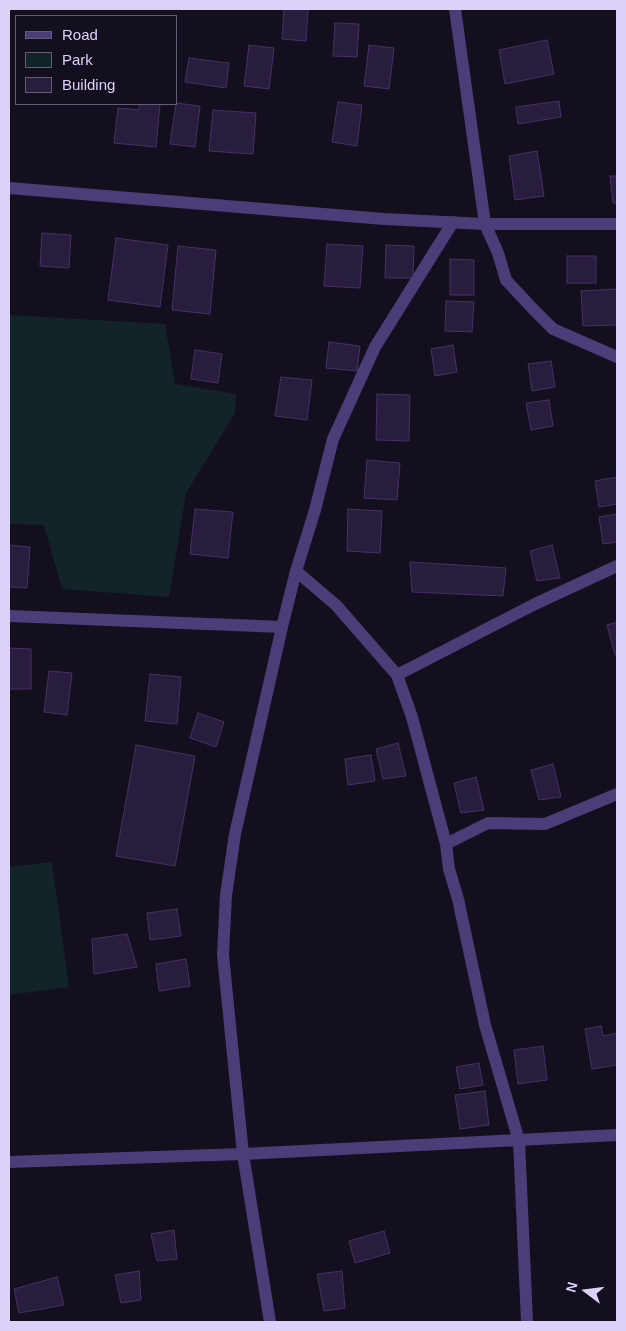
<!DOCTYPE html>
<style>
body{margin:0}
#map{position:relative;width:626px;height:1331px;overflow:hidden;background:#140f1e;font-family:Arial,sans-serif}
canvas{display:block}
.frame{position:absolute;inset:0;border:10px solid #ddd1fa;pointer-events:none}
.legend{position:absolute;left:15px;top:15px;width:162px;height:90px;box-sizing:border-box;background:#140f1e;border:1px solid #645d76;margin:0;padding:6px 9px;list-style:none;font-size:15px;color:#ddd1fa}
.legend li{display:flex;align-items:center;gap:10px;height:25px}
.legend b{width:25px;border:1px solid #645d76}
.north{position:absolute;left:561px;top:1266px;width:50px;height:50px;-webkit-text-stroke:4px #140f1e;paint-order:stroke;rotate:285deg;font-size:14px;font-weight:700;line-height:20px;text-align:center;color:#ddd1fa}
.north::after{content:'';display:block;margin:auto;width:18px;height:22px;background:#ddd1fa;clip-path:polygon(50% 0,100% 100%,50% 72%,0 100%)}
</style>
<div id="map">
<canvas width="626" height="1331"></canvas>
<div class="frame"></div>
<ul class="legend">
<li><b style="height:6px;background:#4b3e78"></b>Road</li>
<li><b style="height:14px;background:#122427"></b>Park</li>
<li><b style="height:14px;background:#291d3d"></b>Building</li>
</ul>
<div class="north">N</div>
</div>
<script>
const c = document.querySelector('canvas').getContext('2d');
c.lineJoin = 'round';
function fill(path, color) {
  c.fillStyle = color;
  c.fill(path, 'evenodd');
}
function shape(rows) {
  const path = new Path2D();
  for (const r of rows) {
    path.moveTo(r[0], r[1]);
    for (let i = 2; i < r.length; i += 2) path.lineTo(r[i], r[i + 1]);
  }
  return path;
}
function strokePath(path, color, width, dash) {
  c.strokeStyle = color;
  c.lineWidth = width;
  c.lineCap = dash ? 'butt' : 'round';
  c.setLineDash(dash || []);
  c.stroke(path);
}
const green = shape([
 [9,315,165,324,175,384,236,394,235,413,186,493,169,597,62,589,44,525,9,524],
 [52,862,69,987,9,995,9,867]
]);
const building = shape([
 [284,9,308,9,306,41,282,39,284,9],
 [335,23,359,24,357,57,333,56,335,23],
 [547,40,554,74,505,84,499,50,547,40],
 [249,45,274,48,269,89,244,86,249,45],
 [369,45,394,48,389,89,364,86,369,45],
 [189,58,229,63,226,88,185,82,189,58],
 [559,101,561,117,518,124,516,107,559,101],
 [338,102,362,105,357,146,332,142,338,102],
 [176,103,200,106,195,147,170,144,176,103],
 [139,104,160,104,156,147,114,143,118,108,139,110,139,104],
 [213,110,256,113,253,154,209,151,213,110],
 [537,151,544,196,515,200,509,156,537,151],
 [610,176,617,176,617,203,613,203,610,176],
 [42,233,71,235,69,268,40,266,42,233],
 [116,238,168,245,160,307,108,300,116,238],
 [327,244,363,246,360,288,324,286,327,244],
 [386,245,414,246,413,278,385,278,386,245],
 [178,246,216,250,210,314,172,310,178,246],
 [567,256,596,256,596,283,567,283,567,256],
 [450,259,474,260,474,295,450,295,450,259],
 [617,289,617,325,583,326,581,291,617,289],
 [446,301,474,302,472,332,445,331,446,301],
 [329,342,360,346,357,371,326,368,329,342],
 [453,345,457,372,435,376,431,349,453,345],
 [195,350,222,354,218,383,191,379,195,350],
 [551,361,555,387,532,391,528,364,551,361],
 [281,377,312,380,307,420,275,416,281,377],
 [377,394,410,395,409,441,376,440,377,394],
 [549,400,553,426,531,430,526,403,549,400],
 [367,460,400,463,397,500,364,498,367,460],
 [617,477,617,504,599,507,595,481,617,477],
 [195,509,233,512,228,558,190,554,195,509],
 [348,509,382,511,380,553,347,551,348,509],
 [617,514,617,542,603,544,599,517,617,514],
 [9,545,30,547,27,588,9,587,9,545],
 [552,545,560,578,537,581,530,551,552,545],
 [410,562,506,568,503,596,412,592,410,562],
 [617,622,617,654,615,655,607,625,617,622],
 [9,648,31,649,31,689,9,689,9,721,9,648],
 [49,671,72,673,67,715,44,712,49,671],
 [150,674,181,677,177,724,145,721,150,674],
 [198,713,224,722,216,747,190,738,198,713],
 [398,743,406,776,383,779,376,749,398,743],
 [136,745,195,756,175,866,116,856,136,745],
 [371,755,375,781,348,785,345,759,371,755],
 [553,764,561,797,539,800,531,770,553,764],
 [476,777,484,810,461,813,454,783,476,777],
 [177,909,181,936,150,940,147,913,177,909],
 [127,934,137,967,94,974,92,939,127,934],
 [186,959,190,986,159,991,156,964,186,959],
 [601,1026,603,1036,617,1033,617,1065,592,1069,585,1029,601,1026],
 [543,1046,547,1080,518,1084,514,1050,543,1046],
 [479,1063,483,1085,460,1089,456,1067,479,1063],
 [485,1091,489,1125,460,1129,455,1095,485,1091],
 [174,1230,177,1259,157,1261,151,1234,174,1230],
 [384,1231,390,1253,355,1263,349,1241,384,1231],
 [139,1271,141,1300,121,1303,115,1275,139,1271],
 [342,1271,345,1308,324,1311,317,1274,342,1271],
 [57,1277,64,1305,19,1313,14,1289,57,1277]
]);
const minor = shape([
 [617,224,485,224,498,253,506,280,532,308,553,329,617,357],
 [296,571,336,605,397,675,412,717,446,844,449,869,458,899,485,1025,519,1141,527,1322],
 [9,616,282,627],
 [397,675,535,604,617,566],
 [446,844,488,823,545,824,617,794],
 [9,1162,243,1154,617,1135],
 [270,1322,243,1154,223,955,226,895,235,834,282,627,296,571,315,510,333,439,375,347,453,222]
]);
const tertiary = shape([
 [9,188,384,219,485,224,455,9]
]);
fill(green, '#122427');
fill(building, '#291d3d');
strokePath(building, '#463166', 1);
strokePath(minor, '#4b3e78', 12);
strokePath(tertiary, '#4b3e78', 12);
</script>
